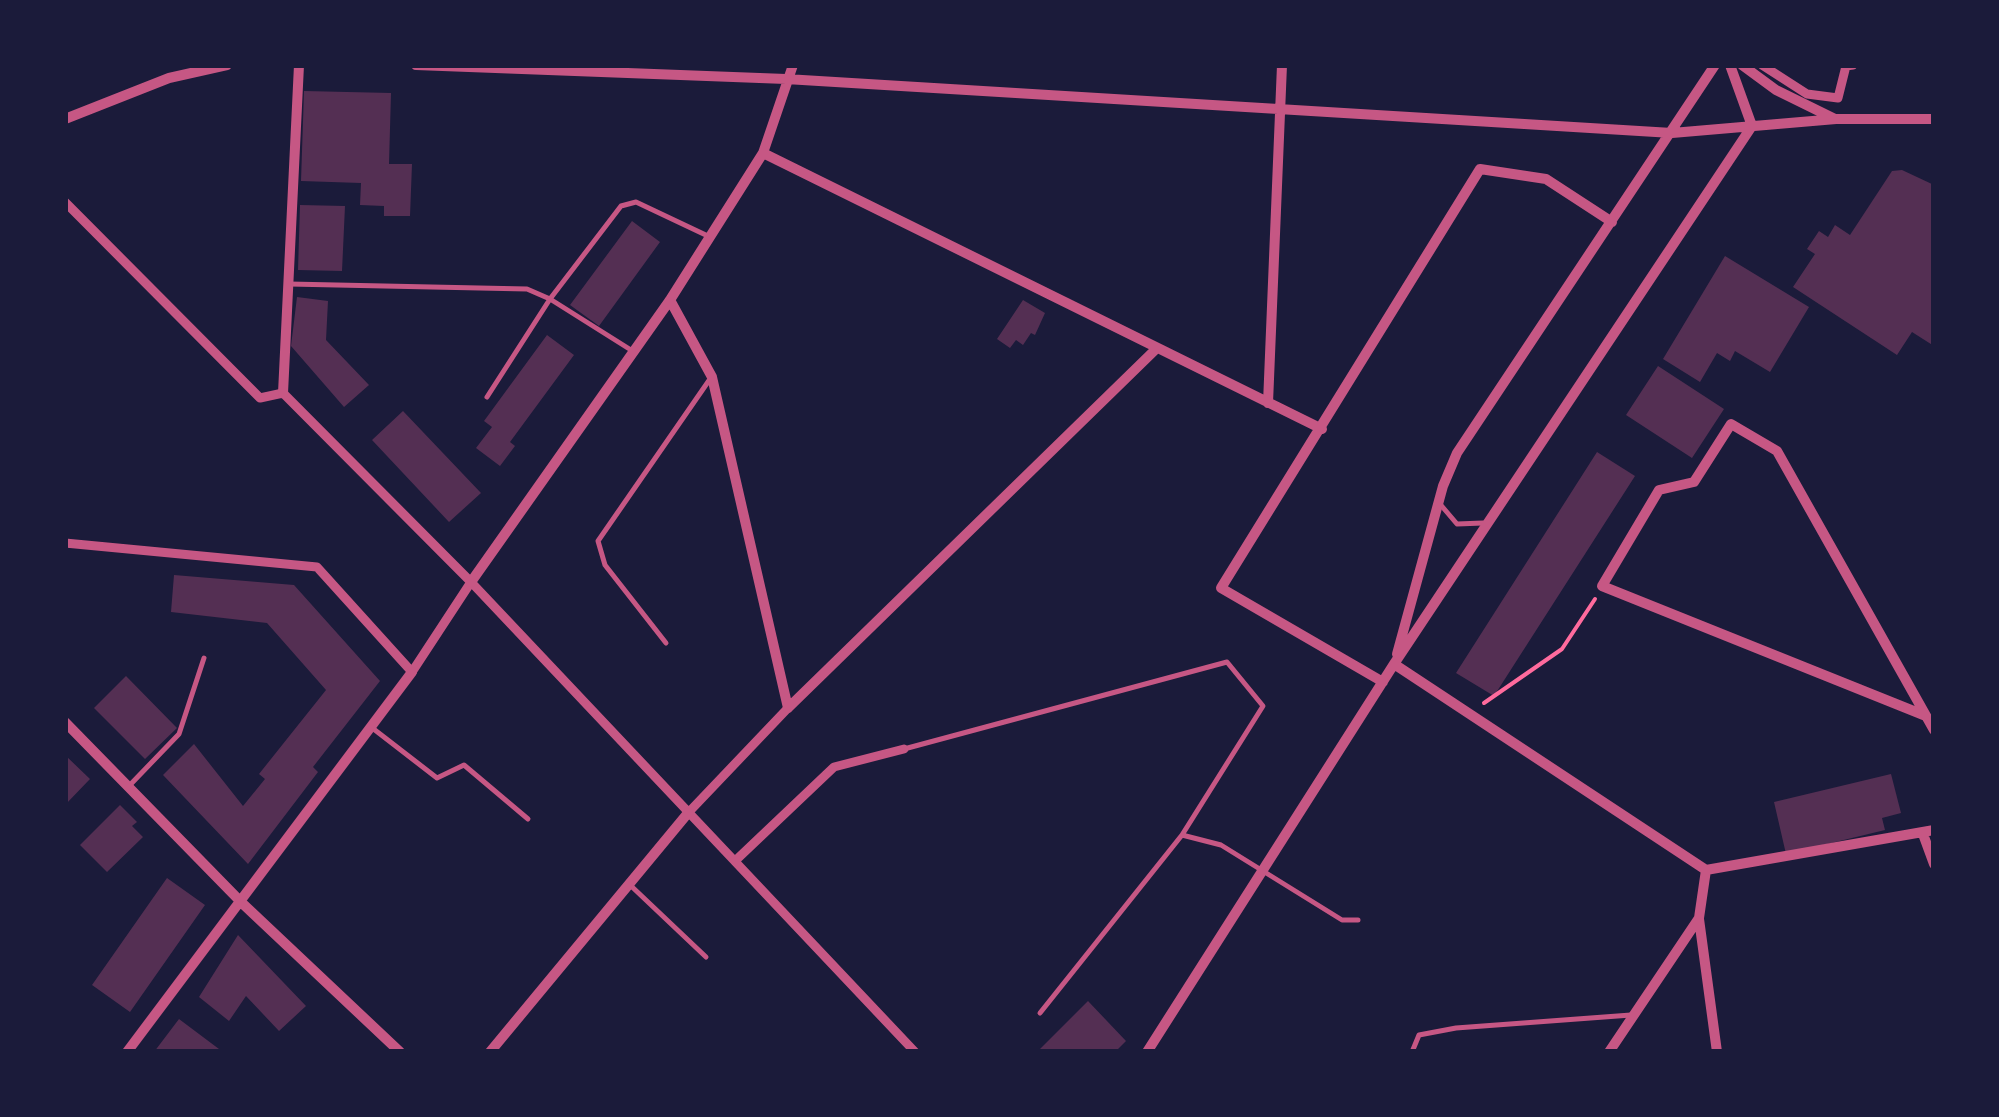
<!DOCTYPE html>
<style>
body{margin:0}
#map{position:relative;width:1999px;height:1117px;overflow:hidden;background:#1b1b3a;font-family:"Roboto Condensed",sans-serif}
canvas{display:block}
.frame{position:absolute;inset:0;border:68px solid #1b1b3a;pointer-events:none}
</style>
<div id="map">
<canvas width="1999" height="1117"></canvas>
<div class="frame"></div>
</div>
<script>
const c = document.querySelector('canvas').getContext('2d');
c.lineJoin = 'round';
function fill(path, color) {
  c.fillStyle = color;
  c.fill(path, 'evenodd');
}
function shape(rows) {
  const path = new Path2D();
  for (const r of rows) {
    path.moveTo(r[0], r[1]);
    for (let i = 2; i < r.length; i += 2) path.lineTo(r[i], r[i + 1]);
  }
  return path;
}
function strokePath(path, color, width, dash) {
  c.strokeStyle = color;
  c.lineWidth = width;
  c.lineCap = dash ? 'butt' : 'round';
  c.setLineDash(dash || []);
  c.stroke(path);
}
const building = shape([
 [304,91,391,93,389,164,412,164,410,216,384,216,384,206,360,205,361,183,301,181],
 [1902,170,1934,185,1934,346,1912,332,1897,355,1793,287,1815,254,1807,249,1819,231,1828,237,1835,225,1850,235,1892,171],
 [300,205,345,206,342,271,298,270],
 [632,221,660,242,599,326,570,305],
 [1725,256,1809,307,1770,372,1735,351,1730,361,1717,353,1700,382,1663,359],
 [297,297,328,301,326,340,369,385,344,407,291,346],
 [1023,300,1045,313,1035,335,1031,333,1023,345,1016,340,1010,348,997,339],
 [547,335,574,355,510,442,515,446,500,466,476,448,492,427,484,421],
 [1658,366,1724,409,1692,458,1626,415],
 [403,411,481,493,449,522,372,440],
 [1597,452,1635,476,1494,696,1456,673],
 [174,575,294,585,380,681,313,767,318,772,248,864,163,775,194,744,243,806,265,779,259,774,326,690,267,623,171,612],
 [126,676,177,728,145,759,94,708],
 [65,755,90,779,65,805],
 [1891,774,1901,813,1882,818,1885,830,1786,854,1774,802],
 [120,805,137,822,132,826,143,837,107,872,80,845],
 [167,878,205,905,130,1012,92,985],
 [238,935,306,1006,279,1031,246,996,229,1021,199,997],
 [1088,1001,1126,1041,1115,1052,1037,1052],
 [179,1019,223,1052,154,1052]
]);
const path = shape([
 [1484,703,1562,649,1595,599]
]);
const service = shape([
 [289,284,527,289,550,299,631,350],
 [487,397,550,299,621,206,636,202,710,237],
 [1440,504,1457,524,1483,523],
 [666,643,605,565,598,541,710,379],
 [371,727,437,778,464,765,528,819],
 [904,749,1227,662,1263,706,1182,835,1040,1013],
 [128,787,179,734,204,658],
 [1182,835,1221,845,1342,920,1358,920],
 [629,884,706,957],
 [1412,1052,1419,1035,1456,1028,1631,1015]
]);
const pedestrian = shape([
 [1762,65,1807,94,1838,98,1846,66,1853,65],
 [65,202,260,398,283,393,471,582,915,1052],
 [65,543,317,567,412,672,471,582],
 [688,813,788,708],
 [735,861,834,767,904,749]
]);
const minor = shape([
 [416,65,786,79,1672,133,1836,119,1934,119],
 [1730,65,1752,126],
 [1742,65,1776,90,1835,119],
 [65,119,169,78,227,65],
 [763,153,1322,429],
 [670,300,712,377,788,708],
 [283,393,299,65],
 [1268,403,1282,65],
 [471,582,670,300,763,153,793,65],
 [1397,654,1443,486,1457,453,1715,65],
 [1394,664,1706,870],
 [1383,682,1221,588,1480,169,1546,179,1612,222],
 [788,708,1156,349],
 [1926,716,1602,586,1659,490,1694,482,1731,424,1777,451,1934,730],
 [65,722,242,903,400,1052],
 [1923,834,1934,864],
 [1699,919,1717,1052],
 [127,1052,412,672],
 [490,1052,688,813],
 [1147,1052,1394,664,1752,126],
 [1609,1052,1699,918,1706,870,1934,830]
]);
fill(building, '#542f53');
strokePath(path, '#ff6b9d', 4);
strokePath(service, '#c65784', 5);
strokePath(pedestrian, '#c65784', 9);
strokePath(minor, '#c65784', 10);
</script>
